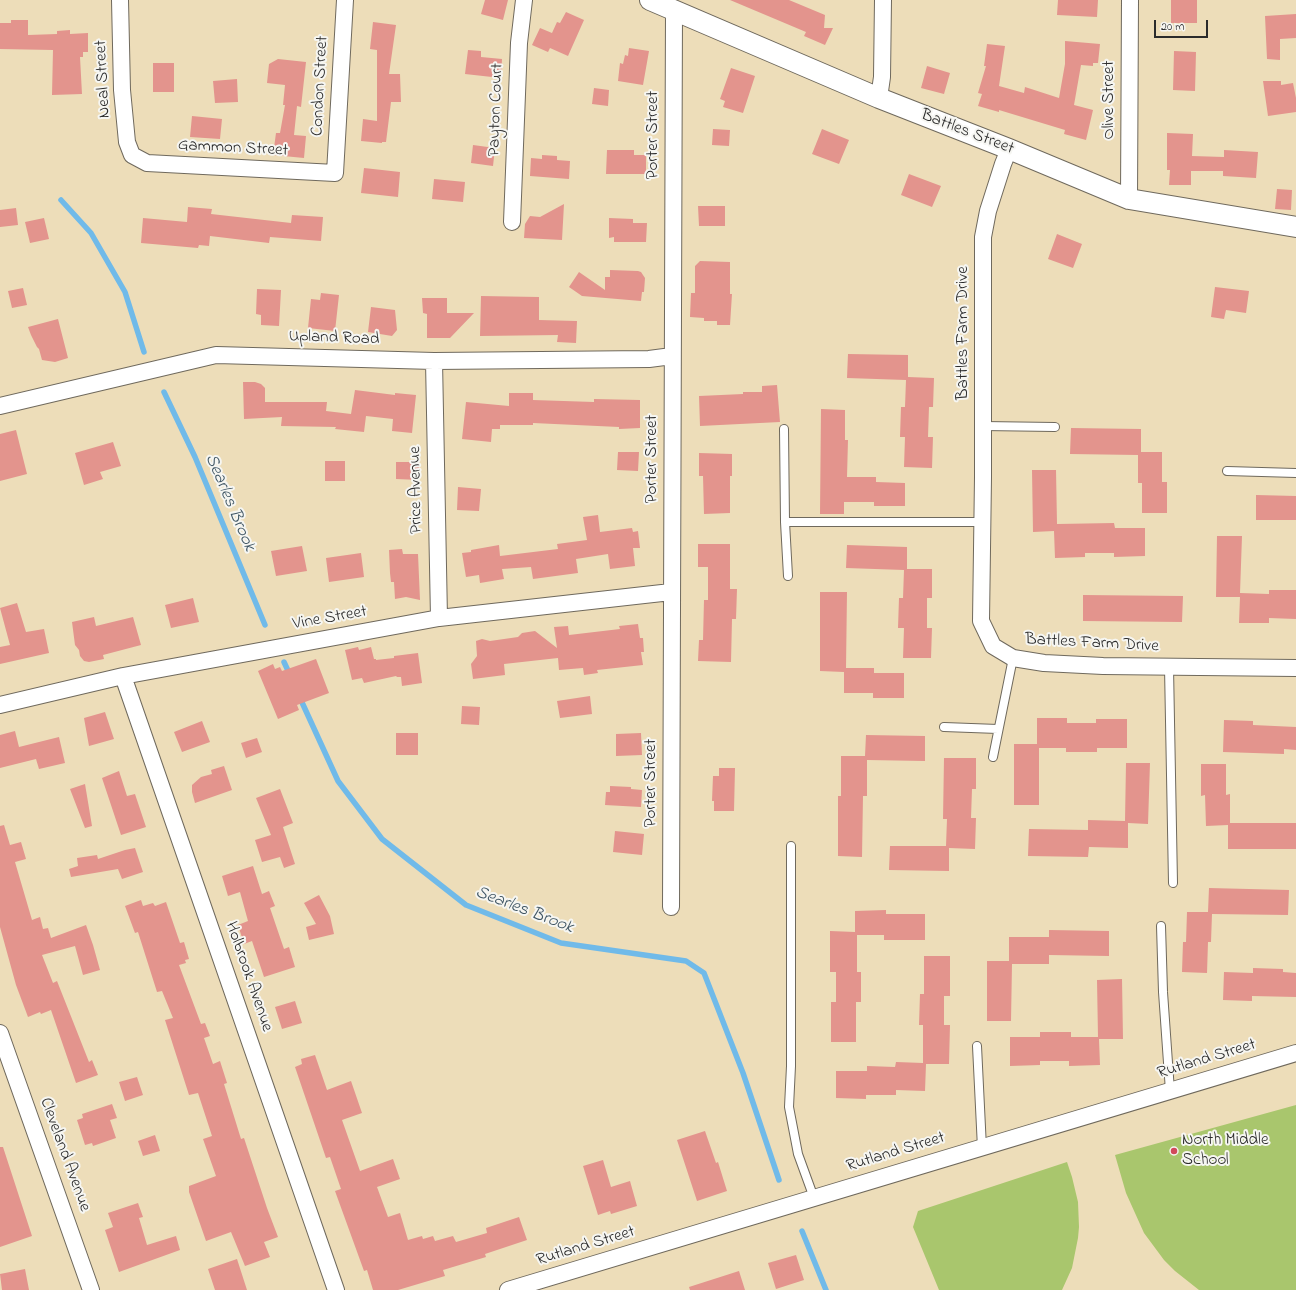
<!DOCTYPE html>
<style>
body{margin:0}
#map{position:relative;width:1296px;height:1290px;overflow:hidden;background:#edddb9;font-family:"Indie Flower",sans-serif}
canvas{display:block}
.scale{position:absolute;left:1154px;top:20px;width:54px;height:18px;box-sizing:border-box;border:2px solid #2b2b2b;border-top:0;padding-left:5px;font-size:12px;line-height:14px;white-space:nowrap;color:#2b2b2b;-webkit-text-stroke:3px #f6f6f2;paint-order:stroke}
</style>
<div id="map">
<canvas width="1296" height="1290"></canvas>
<div class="scale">20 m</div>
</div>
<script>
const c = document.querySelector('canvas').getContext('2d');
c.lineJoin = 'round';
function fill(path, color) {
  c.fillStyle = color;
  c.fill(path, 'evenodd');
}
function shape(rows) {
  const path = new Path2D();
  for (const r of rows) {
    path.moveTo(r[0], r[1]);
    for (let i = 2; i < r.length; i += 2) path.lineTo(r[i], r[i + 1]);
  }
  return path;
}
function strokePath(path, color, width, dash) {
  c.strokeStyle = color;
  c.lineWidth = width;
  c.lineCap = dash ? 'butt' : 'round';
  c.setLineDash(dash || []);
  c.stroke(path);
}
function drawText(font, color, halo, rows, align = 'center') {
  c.font = font + ' "Indie Flower",sans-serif';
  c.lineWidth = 4;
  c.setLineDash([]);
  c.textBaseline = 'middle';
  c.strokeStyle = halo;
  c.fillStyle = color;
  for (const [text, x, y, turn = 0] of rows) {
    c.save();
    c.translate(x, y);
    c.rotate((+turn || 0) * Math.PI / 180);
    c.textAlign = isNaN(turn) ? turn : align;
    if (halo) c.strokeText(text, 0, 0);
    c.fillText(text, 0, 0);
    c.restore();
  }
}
const green = shape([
 [1296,1105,1296,1290,1199,1290,1175,1271,1164,1260,1144,1233,1126,1193,1115,1155],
 [1067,1162,1072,1177,1078,1202,1079,1227,1078,1238,1072,1268,1062,1290,939,1290,913,1227,918,1211]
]);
const stream = shape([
 [61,200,91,233,125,292,144,352],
 [164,392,195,457,265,625],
 [284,662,290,675],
 [300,698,338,781,382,839,466,905,561,943,686,961,704,973,743,1073,779,1180],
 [802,1231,826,1290]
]);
const building = shape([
 [485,0,508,0,503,20,481,14],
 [730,0,789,0,825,15,824,28,833,28,825,45,804,36,806,32],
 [1058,0,1098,0,1097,17,1057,15],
 [1171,0,1197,0,1197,23,1171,23],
 [566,12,584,20,568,56,550,48,548,52,532,45,540,28,552,33,557,22,560,23],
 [1296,14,1296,38,1280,39,1280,60,1267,59,1265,16],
 [11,20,28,20,28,35,57,34,57,31,70,30,70,34,88,33,88,52,83,52,83,57,80,57,82,94,52,95,53,50,0,49,0,23,11,23],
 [373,22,396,25,389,74,400,74,401,102,391,102,386,142,382,142,382,143,361,141,363,119,377,121,377,50,370,49],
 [1065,41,1100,44,1098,63,1093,63,1093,66,1081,65,1074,105,1093,110,1086,140,1064,134,1065,130,999,110,999,112,978,106,982,94,978,93,986,66,984,66,987,44,1005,46,999,86,1024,93,1025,87,1059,98,1065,64],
 [629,48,649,51,643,85,618,81,620,63,623,64,625,55,628,56],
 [468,50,481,51,481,57,502,59,501,78,465,74],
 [1174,51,1196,52,1195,91,1173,90],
 [278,59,306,62,301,107,297,106,294,135,306,136,304,158,273,155,276,133,280,133,285,105,283,105,285,85,267,83,269,64],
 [153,63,174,63,174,92,153,92],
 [927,66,950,73,944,94,921,88],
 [731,68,755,76,743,113,723,107,725,101,720,99],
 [237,79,238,102,215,103,213,81],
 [1263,81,1281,81,1281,85,1293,83,1296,98,1296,112,1268,116],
 [594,88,609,90,608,106,592,104],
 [192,116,222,119,220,139,190,137],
 [713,129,730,130,729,146,712,145],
 [822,129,849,140,839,164,812,154],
 [1167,133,1193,134,1192,156,1224,157,1224,150,1258,152,1256,178,1223,176,1223,171,1191,171,1191,185,1169,185,1170,170,1167,170],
 [473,145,495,148,493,166,471,163],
 [607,150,634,150,634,155,646,155,646,174,606,174],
 [542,155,557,156,557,160,570,161,569,179,530,176,531,158,542,159],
 [364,168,400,172,398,197,361,193],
 [909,174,941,186,932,207,901,195],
 [434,179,465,182,463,202,432,199],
 [1277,189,1292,190,1291,210,1275,209],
 [564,204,562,240,524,238,525,224,530,216,540,217],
 [698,206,725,206,725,226,699,226],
 [188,207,212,209,211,214,291,223,292,215,323,217,321,241,270,237,269,243,210,236,209,246,199,245,198,248,141,243,143,218,187,222],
 [16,208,18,225,0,227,0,210],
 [44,218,49,239,30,243,25,222],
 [609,218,633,219,633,223,647,223,646,242,614,242,614,237,609,238],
 [1057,234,1082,244,1073,268,1048,259],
 [700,261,730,262,730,294,732,294,730,325,717,325,717,321,704,321,704,318,690,317,691,293,695,293,695,266],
 [610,270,638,271,641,272,645,278,644,292,642,292,641,301,582,296,569,287,579,272,605,290,605,277,610,277],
 [1215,287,1249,291,1246,313,1226,310,1224,319,1211,317],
 [23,288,27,305,12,308,8,291],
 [257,289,281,290,279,326,261,325,261,315,256,314],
 [321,293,339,295,335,331,308,328,311,299,320,300],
 [481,296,539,297,539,320,577,321,576,343,557,342,558,335,480,336],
 [422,298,447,298,447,313,474,313,450,338,427,338,427,314,423,313],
 [371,307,395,310,397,330,392,336,368,332],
 [58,319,68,358,55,362,42,360,39,349,37,347,31,335,28,327],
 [848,354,908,355,908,377,934,378,933,407,929,407,928,437,933,437,932,468,904,467,905,437,900,437,901,407,905,407,906,380,847,378],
 [243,382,255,382,261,384,265,388,265,402,327,402,326,411,351,414,355,390,395,395,395,393,416,395,412,433,392,431,393,419,366,416,364,432,335,429,336,427,281,426,282,417,244,419],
 [777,385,780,422,700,426,699,396,743,394,743,392,762,392,762,386],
 [509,393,533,393,533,400,594,402,594,399,640,400,640,428,619,429,619,427,533,423,533,425,500,425,500,429,492,429,491,442,462,439,466,402,509,406],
 [821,409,845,410,845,440,848,440,847,477,876,477,876,482,905,483,905,506,874,506,874,502,844,502,844,514,820,514],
 [1071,428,1141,429,1141,452,1162,452,1162,482,1167,482,1167,513,1142,513,1142,483,1138,483,1138,455,1070,454],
 [16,430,27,474,0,481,0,434],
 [113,442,121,466,100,472,103,479,84,485,75,453],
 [618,452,639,452,638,471,617,470],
 [699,453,732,454,732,476,730,476,730,513,704,514,703,476,699,476],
 [325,461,345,461,345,481,325,481],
 [396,462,419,462,419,480,396,479],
 [1032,470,1056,470,1057,524,1114,523,1115,528,1145,528,1145,556,1114,557,1114,553,1085,553,1085,557,1055,558,1054,531,1033,532],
 [458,487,481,489,479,511,457,510],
 [1256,495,1296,496,1296,520,1256,520],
 [598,515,600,532,632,528,633,532,638,531,640,548,633,548,635,566,610,569,608,554,576,559,578,573,533,579,531,567,502,569,504,579,480,583,479,575,466,577,462,553,471,552,471,550,499,545,500,556,558,549,557,544,587,540,583,517],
 [1217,536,1242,536,1240,593,1269,594,1269,590,1296,590,1296,619,1269,618,1269,623,1239,623,1240,597,1216,597],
 [698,544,730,544,730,589,737,589,736,619,732,619,731,662,698,661,699,640,703,640,704,600,708,600,708,567,698,567],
 [847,545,907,547,907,569,932,569,932,598,927,598,927,628,932,628,931,658,903,658,904,628,898,628,899,598,903,598,904,570,846,568],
 [302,546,307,571,276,576,271,551],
 [402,549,403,554,418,554,420,600,406,597,395,599,394,582,391,582,390,573,389,550],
 [361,553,364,577,329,582,326,558],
 [820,592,847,592,846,668,874,668,874,673,904,673,904,698,873,698,873,693,844,693,844,672,820,671],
 [1083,595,1183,596,1182,622,1083,621],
 [193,598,199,622,171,628,165,605],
 [17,603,26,632,44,629,49,653,0,664,0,647,10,645,0,608],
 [94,617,96,626,133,617,141,645,103,655,104,659,89,662,84,661,80,656,79,650,75,645,72,622],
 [638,624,640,638,643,638,644,652,641,652,643,665,597,670,598,673,584,675,583,668,559,670,558,658,504,664,505,675,473,679,471,664,477,656,476,641,482,639,490,641,518,637,522,633,535,631,557,648,554,627,568,626,569,635,620,629,619,626],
 [358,647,359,650,371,647,374,659,376,659,376,660,394,658,394,656,418,653,422,683,402,686,401,677,397,677,396,676,364,683,362,678,352,680,345,650],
 [316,659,329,693,297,705,299,710,278,719,258,671,273,664,275,669,280,667,282,671],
 [590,696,592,714,560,718,557,701],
 [462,706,480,707,479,725,461,724],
 [105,712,114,739,89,746,84,718],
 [1037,718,1067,718,1067,723,1096,723,1096,719,1127,719,1127,748,1097,748,1097,752,1066,752,1066,748,1039,748,1039,805,1014,805,1014,744,1037,744],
 [1224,720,1253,721,1253,725,1296,727,1296,750,1284,749,1284,754,1223,752],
 [202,721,210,742,182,752,174,732],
 [15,731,19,747,59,737,65,763,39,769,36,759,0,768,0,735],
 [396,733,418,733,418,755,396,755],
 [641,733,642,755,616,756,616,734],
 [866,735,925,736,925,761,867,760,867,796,863,796,862,857,838,856,838,796,841,796,841,756,865,756],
 [257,738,262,752,246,758,241,743],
 [944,758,976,758,976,789,972,789,971,818,976,818,975,849,949,848,949,871,889,870,890,846,946,846,947,819,943,819],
 [1126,763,1150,763,1148,824,1128,823,1128,848,1089,847,1088,857,1028,856,1029,829,1088,830,1088,820,1125,821],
 [1201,764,1226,764,1226,795,1230,794,1230,823,1296,823,1296,849,1228,849,1228,825,1206,826,1205,795,1201,796],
 [224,766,232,790,195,803,192,792,192,785,201,777,212,774,211,770],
 [719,768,735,768,734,811,714,811,714,801,712,801,713,776,719,776],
 [119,771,127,796,135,794,146,827,121,835,102,778],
 [85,784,92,826,85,828,70,789],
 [610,786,631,787,631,789,642,790,641,807,605,805,606,792,610,792],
 [280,789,293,823,283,827,295,864,284,868,280,857,262,862,255,840,271,835,256,798],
 [4,825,10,845,21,842,26,859,15,862,32,920,40,917,43,929,48,928,51,938,86,925,93,945,100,970,83,975,75,946,42,955,53,983,57,981,89,1062,92,1060,98,1075,76,1083,51,1010,41,1014,40,1012,28,1017,16,985,0,927,0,826],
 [615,831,644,834,642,855,613,852],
 [135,848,143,872,122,879,118,869,71,877,69,869,78,866,77,858,97,855,98,859,125,850],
 [253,866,262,894,269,891,275,906,270,908,284,949,289,947,295,967,264,977,252,941,244,944,238,925,248,921,240,892,228,896,222,876],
 [1209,888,1289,890,1288,915,1212,914,1211,942,1208,942,1207,973,1182,972,1183,942,1186,942,1187,912,1208,912],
 [319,895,330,916,334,934,309,940,306,927,316,924,304,903],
 [141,900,143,906,153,903,155,906,166,902,180,943,184,942,189,959,185,960,186,963,179,965,201,1024,205,1023,210,1036,204,1038,213,1064,220,1061,227,1083,224,1084,241,1139,244,1138,267,1208,278,1237,264,1242,270,1257,245,1266,231,1232,206,1241,189,1192,189,1186,216,1176,203,1139,212,1136,198,1093,189,1095,165,1020,173,1018,162,991,157,992,138,932,135,933,125,906],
 [886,910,886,914,925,914,925,940,884,940,884,935,857,935,857,972,861,972,861,1002,856,1002,856,1042,831,1042,831,1002,836,1002,836,972,830,972,830,931,855,932,855,911],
 [1049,930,1109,931,1109,956,1049,955,1049,964,1012,964,1011,1021,987,1021,987,961,1009,961,1009,937,1049,937],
 [924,956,950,956,950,996,944,996,944,1025,950,1025,949,1064,926,1064,925,1091,896,1090,896,1095,866,1095,866,1099,836,1098,836,1071,867,1071,867,1066,895,1067,896,1062,923,1063,923,1025,919,1025,920,994,924,994],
 [1253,968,1283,969,1283,972,1296,973,1296,997,1252,996,1252,1001,1223,1000,1224,972,1253,973],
 [1122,979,1123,1039,1099,1039,1100,1065,1069,1066,1069,1061,1040,1061,1040,1065,1010,1066,1010,1037,1040,1037,1040,1032,1071,1032,1071,1037,1098,1037,1097,980],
 [295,1001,302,1023,282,1029,275,1007],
 [315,1055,327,1090,351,1081,362,1113,342,1120,360,1171,393,1159,400,1179,377,1187,388,1217,400,1213,408,1240,422,1236,423,1239,433,1236,435,1241,453,1236,456,1242,487,1233,486,1228,519,1217,527,1240,485,1254,486,1257,443,1270,445,1276,398,1290,373,1290,367,1270,364,1271,335,1191,341,1189,330,1157,326,1158,295,1067,302,1064,301,1059],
 [137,1077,143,1095,125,1101,119,1082],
 [112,1104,117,1118,110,1120,116,1138,93,1146,92,1143,85,1145,77,1120,83,1118,82,1114],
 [705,1131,716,1163,718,1162,727,1191,697,1201,677,1140],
 [155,1135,160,1151,143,1156,138,1141],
 [0,1147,3,1147,32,1236,0,1247],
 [603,1160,611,1187,630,1181,637,1206,611,1214,610,1211,598,1215,583,1166],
 [138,1203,143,1217,139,1218,147,1245,176,1236,180,1250,119,1272,105,1230,113,1227,108,1213],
 [796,1255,804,1280,776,1289,768,1263],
 [237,1259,247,1290,215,1290,208,1269],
 [25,1269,29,1290,2,1290,0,1274],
 [739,1271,745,1290,690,1290,689,1287]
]);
const service = shape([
 [983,426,1055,427],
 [784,429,785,522,788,576],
 [1227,471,1296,473],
 [785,522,983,522],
 [1169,667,1173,883],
 [944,727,998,729],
 [993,757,1013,658],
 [791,846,791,1066,789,1107,798,1154,814,1198],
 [1161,926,1163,992,1170,1091],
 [977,1046,982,1148]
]);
const minor = shape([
 [120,0,122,90,127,142,132,155,147,163,335,173,345,0],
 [879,98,882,77,883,0],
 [1009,149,1003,164,988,211,983,237,983,477,981,621,993,646,1013,658,1044,663,1103,666,1296,668],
 [1129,199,1130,0],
 [512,222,519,43,524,0],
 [434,361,439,618],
 [0,406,216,355,434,361,649,359,672,356],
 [123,676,336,1290],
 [0,705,123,676,439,618,671,592],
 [671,907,674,11],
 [0,1033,91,1290],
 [508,1290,1296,1053]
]);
const tertiary = shape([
 [650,0,879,98,1009,149,1129,199,1296,227]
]);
const markers = [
 [1174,1151,4,"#d1495b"]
];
const streetNames = [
 ["Neal Street",104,79,-93],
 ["Condon Street",321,86,-87],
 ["Olive Street",1110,100,-90],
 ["Payton Court",497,110,-88],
 ["Battles Street",967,133,21],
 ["Porter Street",654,135,-90],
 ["Gammon Street",233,149,3],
 ["Battles Farm Drive",964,333,-90],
 ["Upland Road",334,339,2],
 ["Porter Street",653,459,-90],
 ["Price Avenue",417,490,-91],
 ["Vine Street",330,619,-10],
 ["Battles Farm Drive",1092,644,3],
 ["Porter Street",652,783,-90],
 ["Holbrook Avenue",248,977,71],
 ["Rutland Street",1207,1060,-17],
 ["Rutland Street",896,1153,-17],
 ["Cleveland Avenue",64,1155,70],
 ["Rutland Street",586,1247,-17]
];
const poiNames = [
 ["North Middle",1182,1141],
 ["School",1182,1161]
];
const waterNames = [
 ["Searles Brook",229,503,67],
 ["Searles Brook",524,911,21]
];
fill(green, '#a9c66d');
strokePath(stream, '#70bae9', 5.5);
fill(building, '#e3948d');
strokePath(service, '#6f695d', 10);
strokePath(minor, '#6f695d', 18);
strokePath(tertiary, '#6f695d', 22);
strokePath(service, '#fff', 8);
strokePath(minor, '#fff', 16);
strokePath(tertiary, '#fff', 20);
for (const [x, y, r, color] of markers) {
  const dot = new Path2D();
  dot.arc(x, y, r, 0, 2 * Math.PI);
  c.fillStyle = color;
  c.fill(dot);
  strokePath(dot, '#f6f6f2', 1.5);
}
drawText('17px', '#2b2b2b', '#f6f6f2', streetNames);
drawText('17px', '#2b2b2b', '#f6f6f2', poiNames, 'left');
drawText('italic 18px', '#405664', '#f6f6f2', waterNames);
</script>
